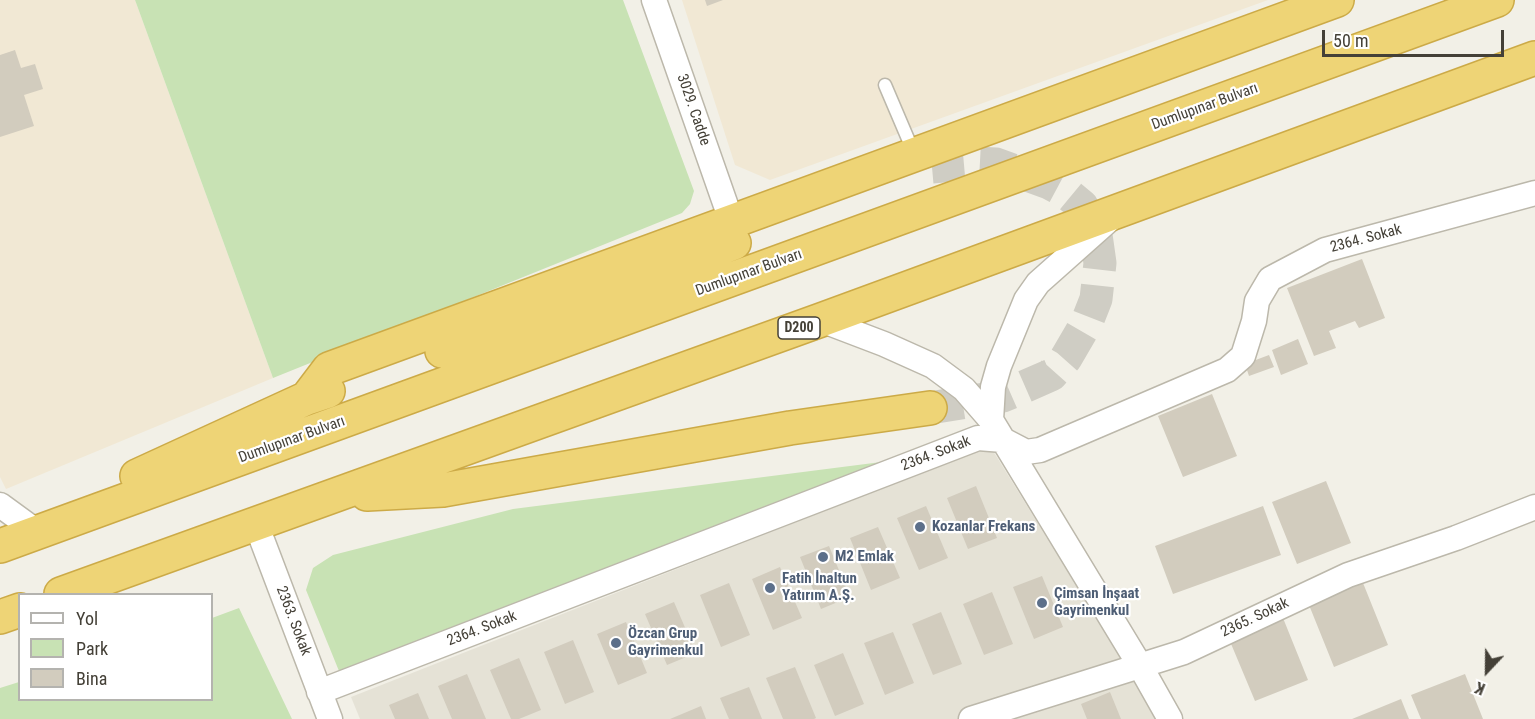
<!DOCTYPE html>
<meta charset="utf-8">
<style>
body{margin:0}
#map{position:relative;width:1535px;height:719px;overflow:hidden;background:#f2f0e7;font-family:"Roboto Condensed",sans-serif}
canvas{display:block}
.legend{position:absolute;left:18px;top:593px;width:195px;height:108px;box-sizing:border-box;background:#fff;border:2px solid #b4b3af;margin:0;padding:8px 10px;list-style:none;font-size:18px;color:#444037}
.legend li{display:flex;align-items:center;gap:12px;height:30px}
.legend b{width:30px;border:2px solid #b4b3af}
.north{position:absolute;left:1457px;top:641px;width:60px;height:60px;-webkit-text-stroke:4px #fff;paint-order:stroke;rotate:202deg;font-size:16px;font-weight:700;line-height:24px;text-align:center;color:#444037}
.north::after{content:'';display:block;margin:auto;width:21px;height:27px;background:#444037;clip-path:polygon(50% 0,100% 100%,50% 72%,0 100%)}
.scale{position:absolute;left:1322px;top:30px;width:182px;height:27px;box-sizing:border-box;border:3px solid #444037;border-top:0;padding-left:8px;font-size:18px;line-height:21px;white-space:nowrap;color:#444037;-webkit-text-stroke:4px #fff;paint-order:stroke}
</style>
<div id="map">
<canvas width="1535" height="719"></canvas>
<ul class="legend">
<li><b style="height:8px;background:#fff"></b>Yol</li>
<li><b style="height:16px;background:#c8e2b4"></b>Park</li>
<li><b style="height:16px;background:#d2ccbe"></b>Bina</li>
</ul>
<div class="north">K</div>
<div class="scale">50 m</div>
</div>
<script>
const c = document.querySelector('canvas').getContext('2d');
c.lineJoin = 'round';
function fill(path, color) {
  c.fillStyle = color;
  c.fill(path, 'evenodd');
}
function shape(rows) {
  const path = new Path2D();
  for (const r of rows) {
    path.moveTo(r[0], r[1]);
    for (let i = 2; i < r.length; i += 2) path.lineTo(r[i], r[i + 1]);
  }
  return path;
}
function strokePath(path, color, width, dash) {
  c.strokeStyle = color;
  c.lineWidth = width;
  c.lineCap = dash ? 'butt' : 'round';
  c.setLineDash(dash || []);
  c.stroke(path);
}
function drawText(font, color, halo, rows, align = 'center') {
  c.font = font + ' "Roboto Condensed",sans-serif';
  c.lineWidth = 4.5;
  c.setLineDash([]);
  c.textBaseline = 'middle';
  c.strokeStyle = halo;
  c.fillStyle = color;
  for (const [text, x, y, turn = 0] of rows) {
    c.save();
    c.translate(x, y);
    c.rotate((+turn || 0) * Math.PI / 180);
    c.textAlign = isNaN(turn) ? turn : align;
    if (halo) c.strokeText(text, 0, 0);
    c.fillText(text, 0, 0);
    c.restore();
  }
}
const residential = shape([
 [990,446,1159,719,360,719,351,697]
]);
const commercial = shape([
 [0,0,135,0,273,378,6,489,0,477],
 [682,0,1268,0,770,180,735,165]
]);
const green = shape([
 [135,0,623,0,694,191,690,204,682,213,273,378],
 [897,460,339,671,306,590,313,568,333,555,513,509],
 [239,608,292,719,0,719,0,688,19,682,20,700,212,700,212,618]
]);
const building = shape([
 [705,0,723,0,707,6],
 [15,50,21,68,35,64,43,89,24,95,34,126,0,137,0,55],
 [1362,259,1385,318,1359,328,1355,321,1329,331,1336,348,1314,356,1287,288],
 [1298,339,1308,364,1281,375,1272,350],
 [1269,355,1274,367,1249,376,1245,364],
 [1212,394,1237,456,1183,477,1158,416],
 [1326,481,1351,543,1297,564,1272,502],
 [976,486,997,538,968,549,947,498],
 [926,506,948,558,919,570,897,518],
 [1263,506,1281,555,1173,594,1155,546],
 [878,527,900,578,871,590,850,538],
 [829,546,850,597,821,609,800,557],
 [780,567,802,618,773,630,752,579],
 [1042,576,1063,627,1034,639,1013,587],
 [729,583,750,635,721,647,700,595],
 [1363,583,1388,645,1334,667,1309,605],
 [992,592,1013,644,984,655,963,604],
 [674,602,696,653,667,665,645,614],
 [941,612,962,664,933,675,912,624],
 [1283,618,1308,680,1255,701,1229,639],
 [626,622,647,673,618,685,597,634],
 [893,632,914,683,885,695,864,643],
 [573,640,594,692,565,704,544,652],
 [843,653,864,704,835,716,814,665],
 [519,658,541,710,519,719,511,719,490,670],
 [795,667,816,718,814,719,783,719,766,678],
 [467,674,486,719,452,719,438,686],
 [1465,674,1483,719,1421,719,1411,695],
 [749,687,762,719,729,719,720,698],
 [1110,692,1121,719,1087,719,1081,704],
 [418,693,429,719,395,719,389,705],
 [1401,699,1409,719,1352,719],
 [701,706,706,719,670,719]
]);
const highwayTunnel = shape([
 [930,408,1003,396,1051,375,1066,358,1087,322,1096,299,1100,263,1096,235,1082,206,1064,191,1049,183,996,164,977,163,932,167]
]);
const lane = shape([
 [885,85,914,153]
]);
const street = shape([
 [654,0,731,220],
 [821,320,884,344,933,366,964,389,991,420,1139,664,1170,719],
 [991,420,993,387,999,366,1026,300,1038,283,1110,219],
 [0,505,37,532],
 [256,524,330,719],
 [319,692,978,438,1003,440,1026,452,1040,450,1227,370,1243,356,1254,321,1257,301,1270,279,1325,250,1535,193],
 [971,719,1184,652,1348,575,1456,538,1535,507]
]);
const highway = shape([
 [442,351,612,291,734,243],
 [307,398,329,369,1337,0],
 [137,476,307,398,328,391],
 [367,494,443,490,790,428,930,408],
 [0,546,1497,0],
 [61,594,821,320,1535,58],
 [0,617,20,610]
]);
const markers = [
 [920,527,6,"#5c6f8a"],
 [823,557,6,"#5c6f8a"],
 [770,588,6,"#5c6f8a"],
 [1042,603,6,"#5c6f8a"],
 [616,643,6,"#5c6f8a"]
];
const shields = [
 [799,328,42]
];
const shieldNames = [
 ["D200",799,328]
];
const streetNames = [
 ["Dumlupınar Bulvarı",1205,107,-20],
 ["3029. Cadde",693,110,71],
 ["2364. Sokak",1366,239,-15],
 ["Dumlupınar Bulvarı",749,273,-20],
 ["Dumlupınar Bulvarı",292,440,-20],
 ["2364. Sokak",936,454,-21],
 ["2365. Sokak",1255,618,-25],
 ["2363. Sokak",293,621,69],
 ["2364. Sokak",482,629,-21]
];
const serviceNames = [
 ["Kozanlar Frekans",932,527],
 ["M2 Emlak",835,557],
 ["Fatih İnaltun",782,579],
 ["Yatırım A.Ş.",782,596],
 ["Çimsan İnşaat",1054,594],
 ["Gayrimenkul",1054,611],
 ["Özcan Grup",628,634],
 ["Gayrimenkul",628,651]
];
fill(residential, '#e5e2d6');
fill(commercial, '#f1e8d4');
fill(green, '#c8e2b4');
fill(building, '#d2ccbe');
strokePath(highwayTunnel, '#cfcdc4', 33, [33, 16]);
strokePath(lane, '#bcb8ab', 15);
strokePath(street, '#bcb8ab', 27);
strokePath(highway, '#ccaa47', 36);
strokePath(lane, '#fff', 12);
strokePath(street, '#fff', 24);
strokePath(highway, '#eed476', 33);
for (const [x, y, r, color] of markers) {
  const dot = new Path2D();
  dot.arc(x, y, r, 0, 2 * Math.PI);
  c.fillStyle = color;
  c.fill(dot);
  strokePath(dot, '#fff', 2);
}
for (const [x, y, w] of shields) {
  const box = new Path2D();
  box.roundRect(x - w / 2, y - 11, w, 22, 4.5);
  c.fillStyle = '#fff';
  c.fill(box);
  strokePath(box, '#444037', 1.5);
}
drawText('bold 14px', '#444037', null, shieldNames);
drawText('15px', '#444037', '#fff', streetNames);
drawText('bold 15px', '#4e5e75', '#fff', serviceNames, 'left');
</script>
